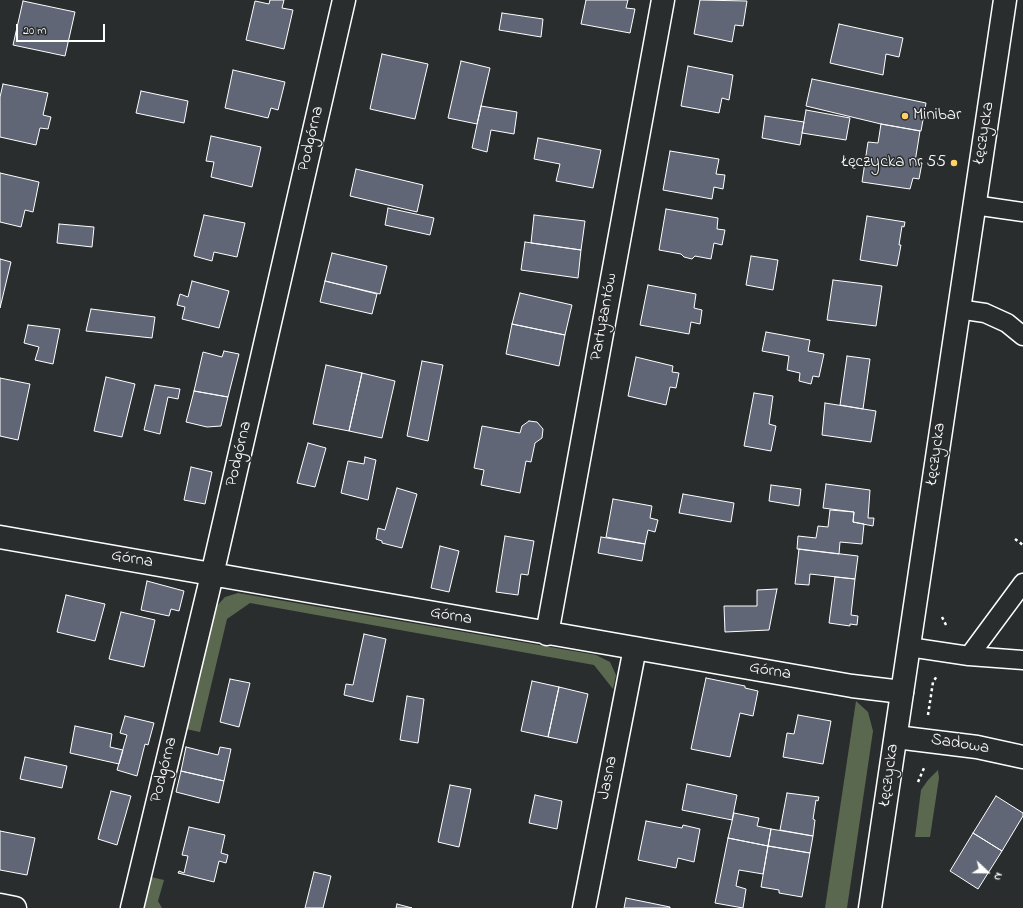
<!DOCTYPE html>
<meta charset="utf-8">
<style>
body{margin:0}
#map{position:relative;width:1023px;height:908px;overflow:hidden;background:#2a2d2e;font-family:"Indie Flower",sans-serif}
canvas{display:block}
.north{position:absolute;left:967px;top:852px;width:40px;height:40px;-webkit-text-stroke:3px #2a2d2e;paint-order:stroke;rotate:112deg;font-size:11px;font-weight:700;line-height:16px;text-align:center;color:#fff}
.north::after{content:'';display:block;margin:auto;width:14px;height:18px;background:#fff;clip-path:polygon(50% 0,100% 100%,50% 72%,0 100%)}
.scale{position:absolute;left:16px;top:24px;width:89px;height:18px;box-sizing:border-box;border:2px solid #fff;border-top:0;padding-left:5px;font-size:12px;line-height:14px;white-space:nowrap;color:#fff;-webkit-text-stroke:3px #2a2d2e;paint-order:stroke}
</style>
<div id="map">
<canvas width="1023" height="908"></canvas>
<div class="north">N</div>
<div class="scale">20 m</div>
</div>
<script>
const c = document.querySelector('canvas').getContext('2d');
c.lineJoin = 'round';
function fill(path, color) {
  c.fillStyle = color;
  c.fill(path, 'evenodd');
}
function shape(rows) {
  const path = new Path2D();
  for (const r of rows) {
    path.moveTo(r[0], r[1]);
    for (let i = 2; i < r.length; i += 2) path.lineTo(r[i], r[i + 1]);
  }
  return path;
}
function strokePath(path, color, width, dash) {
  c.strokeStyle = color;
  c.lineWidth = width;
  c.lineCap = dash ? 'butt' : 'round';
  c.setLineDash(dash || []);
  c.stroke(path);
}
function drawText(font, color, halo, rows, align = 'center') {
  c.font = font + ' "Indie Flower",sans-serif';
  c.lineWidth = 3;
  c.setLineDash([]);
  c.textBaseline = 'middle';
  c.strokeStyle = halo;
  c.fillStyle = color;
  for (const [text, x, y, turn = 0] of rows) {
    c.save();
    c.translate(x, y);
    c.rotate((+turn || 0) * Math.PI / 180);
    c.textAlign = isNaN(turn) ? turn : align;
    if (halo) c.strokeText(text, 0, 0);
    c.fillText(text, 0, 0);
    c.restore();
  }
}
const green = shape([
 [238,593,596,655,610,662,616,675,613,689,594,665,250,603,227,619,200,732,186,729,215,608,225,597],
 [856,701,868,712,873,731,847,908,825,908],
 [938,770,939,778,930,837,915,837,921,790,928,780],
 [151,877,164,880,158,901,162,908,143,908]
]);
const building = shape([
 [270,0,284,0,282,8,293,10,284,49,246,40,255,1,269,4,270,0],
 [586,0,628,0,626,8,635,9,630,33,581,24,586,0],
 [700,0,747,1,743,26,735,25,732,42,694,34,700,0],
 [23,1,75,12,65,56,13,45,23,1],
 [502,13,543,19,541,37,499,30,502,13],
 [839,24,903,38,899,57,886,54,883,75,830,63,839,24],
 [382,54,428,64,415,119,370,109,382,54],
 [461,61,490,68,477,124,448,118,461,61],
 [688,66,733,75,729,100,722,98,719,113,681,106,688,66],
 [233,70,285,82,278,110,271,108,268,118,225,108,233,70],
 [812,79,926,103,921,131,881,124,806,106,812,79],
 [3,84,48,93,43,115,51,117,48,129,40,128,36,145,0,137,0,97,3,84],
 [141,91,188,101,184,123,136,113,141,91],
 [481,106,517,112,514,134,491,130,487,152,472,148,481,106],
 [806,110,850,118,846,140,802,133,806,110],
 [765,116,804,122,800,145,762,138,765,116],
 [881,124,920,131,915,162,922,163,919,179,913,178,910,189,862,182,868,142,878,143,881,124],
 [211,136,261,147,252,187,211,177,214,162,206,161,211,136],
 [538,138,601,150,593,188,556,181,560,164,534,159,538,138],
 [670,151,719,159,716,174,725,175,723,189,714,187,712,199,663,190,670,151],
 [356,169,423,185,417,212,350,196,356,169],
 [0,173,39,182,33,212,25,210,21,227,0,222,0,173],
 [388,208,434,218,430,235,385,225,388,208],
 [666,209,718,218,717,229,725,230,722,245,714,243,711,259,695,256,692,259,684,257,681,254,659,250,666,209],
 [204,215,245,223,237,257,214,252,212,261,194,256,204,215],
 [534,215,585,221,581,250,531,243,534,215],
 [867,216,905,222,904,227,902,226,899,245,901,245,897,266,860,260,867,216],
 [59,224,94,227,92,247,57,243,59,224],
 [525,242,581,250,578,278,521,270,525,242],
 [332,253,387,266,380,294,325,281,332,253],
 [751,256,778,260,773,290,746,285,751,256],
 [0,259,11,262,0,308,0,259],
 [833,280,882,286,876,326,827,320,833,280],
 [192,281,229,291,219,328,182,319,185,307,177,305,180,294,188,297,192,281],
 [325,281,377,294,372,314,320,302,325,281],
 [648,285,696,294,694,308,702,310,700,324,691,322,689,334,640,325,648,285],
 [520,293,572,305,565,335,512,324,520,293],
 [91,309,155,317,152,338,86,331,91,309],
 [512,324,565,335,559,366,506,354,512,324],
 [28,325,60,329,53,364,35,360,39,347,24,343,28,325],
 [766,332,810,340,808,351,824,354,819,377,813,376,811,384,799,381,800,373,787,370,789,356,762,351,766,332],
 [224,351,239,354,228,397,194,391,203,352,222,357,224,351],
 [847,356,870,359,863,409,840,405,847,356],
 [636,357,673,366,672,372,679,373,676,388,670,387,666,405,628,396,636,357],
 [422,361,443,365,428,441,407,436,422,361],
 [326,365,362,373,349,431,313,424,326,365],
 [362,373,395,381,382,438,349,431,362,373],
 [106,377,135,384,122,437,94,431,106,377],
 [0,378,30,384,18,440,0,436,0,378],
 [155,385,180,389,178,399,168,397,160,434,144,430,155,385],
 [194,391,228,397,221,426,207,427,186,422,194,391],
 [754,393,773,396,769,424,776,426,771,451,744,446,754,393],
 [825,403,876,411,871,442,822,435,825,403],
 [529,421,537,422,543,429,542,438,535,443,531,462,526,461,520,493,481,485,484,470,474,468,482,426,520,433,522,426,529,421],
 [308,443,326,448,315,487,297,483,308,443],
 [365,457,376,460,368,500,341,493,348,461,364,464,365,457],
 [191,467,212,472,205,504,184,500,191,467],
 [826,484,870,490,868,518,874,518,873,526,853,522,854,512,823,508,826,484],
 [771,485,801,489,799,506,769,501,771,485],
 [397,488,417,494,402,548,382,543,382,541,376,539,378,528,385,530,397,488],
 [683,494,734,503,731,522,679,513,683,494],
 [613,499,652,506,650,518,658,520,655,532,648,530,645,544,606,537,613,499],
 [830,510,854,512,853,522,864,524,862,544,840,542,839,554,797,549,798,536,816,538,818,526,828,527,830,510],
 [505,536,534,541,528,575,521,574,518,595,496,592,505,536],
 [601,537,645,544,642,561,598,553,601,537],
 [440,546,459,551,449,592,431,588,440,546],
 [799,549,858,556,855,579,810,574,809,585,795,584,799,549],
 [835,577,855,579,851,615,858,616,857,625,850,624,850,626,829,623,835,577],
 [147,581,184,591,179,611,171,609,169,616,141,610,147,581],
 [777,589,769,630,725,632,724,606,757,606,757,590,777,589],
 [66,595,105,604,95,641,57,632,66,595],
 [121,612,155,620,144,667,109,659,121,612],
 [364,634,386,639,373,702,344,695,346,684,353,685,364,634],
 [706,678,745,686,745,688,758,691,753,716,740,713,730,757,691,749,706,678],
 [230,679,250,683,239,727,220,722,230,679],
 [532,681,559,687,548,737,521,731,532,681],
 [559,687,588,694,577,743,548,737,559,687],
 [407,696,424,699,418,743,400,740,407,696],
 [798,715,831,721,823,764,783,757,787,733,794,734,798,715],
 [125,716,154,723,148,745,145,744,137,776,117,770,127,735,120,733,125,716],
 [75,726,112,734,110,747,123,750,119,764,70,753,75,726],
 [186,747,218,755,220,747,231,749,224,781,181,771,186,747],
 [25,757,67,766,62,788,20,779,25,757],
 [181,771,224,781,219,803,176,792,181,771],
 [687,784,737,795,732,820,682,810,687,784],
 [450,785,471,789,459,847,438,842,450,785],
 [111,791,131,796,117,845,98,839,111,791],
 [787,793,819,797,818,801,816,800,813,819,815,820,813,836,780,830,787,793],
 [535,795,562,801,557,829,529,823,535,795],
 [996,796,1023,813,1023,816,1002,851,973,833,996,796],
 [734,813,759,818,757,826,771,829,768,846,728,838,734,813],
 [646,821,682,828,683,825,700,829,694,862,678,858,676,868,638,860,646,821],
 [189,827,225,835,221,853,228,855,226,863,219,861,214,882,178,873,179,871,184,873,188,856,182,855,189,827],
 [771,829,813,836,810,853,768,846,771,829],
 [0,831,35,838,27,875,0,870,0,831],
 [973,833,1002,851,978,889,950,871,973,833],
 [728,838,768,846,763,874,739,870,736,886,746,889,743,908,715,903,728,838],
 [768,846,810,853,802,897,779,893,779,890,761,887,768,846],
 [314,872,331,876,323,908,305,908,314,872],
 [626,898,670,907,670,908,624,908,626,898],
 [397,904,412,908,396,908,397,904]
]);
const path = shape([
 [1015,539,1023,545],
 [942,617,947,627],
 [928,715,933,682,937,676],
 [918,782,924,768]
]);
const service = shape([
 [974,205,1023,212],
 [958,309,985,313,1007,323,1023,336],
 [909,647,969,656,1023,583],
 [969,656,1023,660]
]);
const minor = shape([
 [0,537,852,686,902,692],
 [547,634,663,0],
 [896,737,977,747,1023,757],
 [0,905,15,908],
 [132,908,212,575,344,0],
 [584,908,635,648]
]);
const secondary = shape([
 [870,908,1005,0]
]);
const markers = [
 [905,116,4,"#ffd166"],
 [954,163,4,"#ffd166"]
];
const poiNames = [
 ["Minibar",913,116],
 ["Łęczycka nr 55",946,163,"right"]
];
const streetNames = [
 ["Łęczycka",985,133,-81],
 ["Podgórna",312,139,-77],
 ["Partyzantów",605,317,-80],
 ["Podgórna",240,454,-77],
 ["Łęczycka",937,454,-82],
 ["Górna",132,560,10],
 ["Górna",451,617,10],
 ["Górna",770,672,10],
 ["Sadowa",960,745,9],
 ["Podgórna",165,770,-76],
 ["Łęczycka",890,775,-82],
 ["Jasna",609,778,-79]
];
fill(green, '#5b6850');
fill(building, '#606675');
strokePath(building, '#fff', 1);
strokePath(service, '#fff', 21);
strokePath(minor, '#fff', 25);
strokePath(secondary, '#fff', 25);
strokePath(path, '#fff', 2.5, [3, 3]);
strokePath(service, '#2a2d2e', 18);
strokePath(minor, '#2a2d2e', 22);
strokePath(secondary, '#2a2d2e', 22);
for (const [x, y, r, color] of markers) {
  const dot = new Path2D();
  dot.arc(x, y, r, 0, 2 * Math.PI);
  c.fillStyle = color;
  c.fill(dot);
  strokePath(dot, '#2a2d2e', 1.5);
}
drawText('17px', '#fff', '#2a2d2e', poiNames, 'left');
drawText('17px', '#fff', '#2a2d2e', streetNames);
</script>
